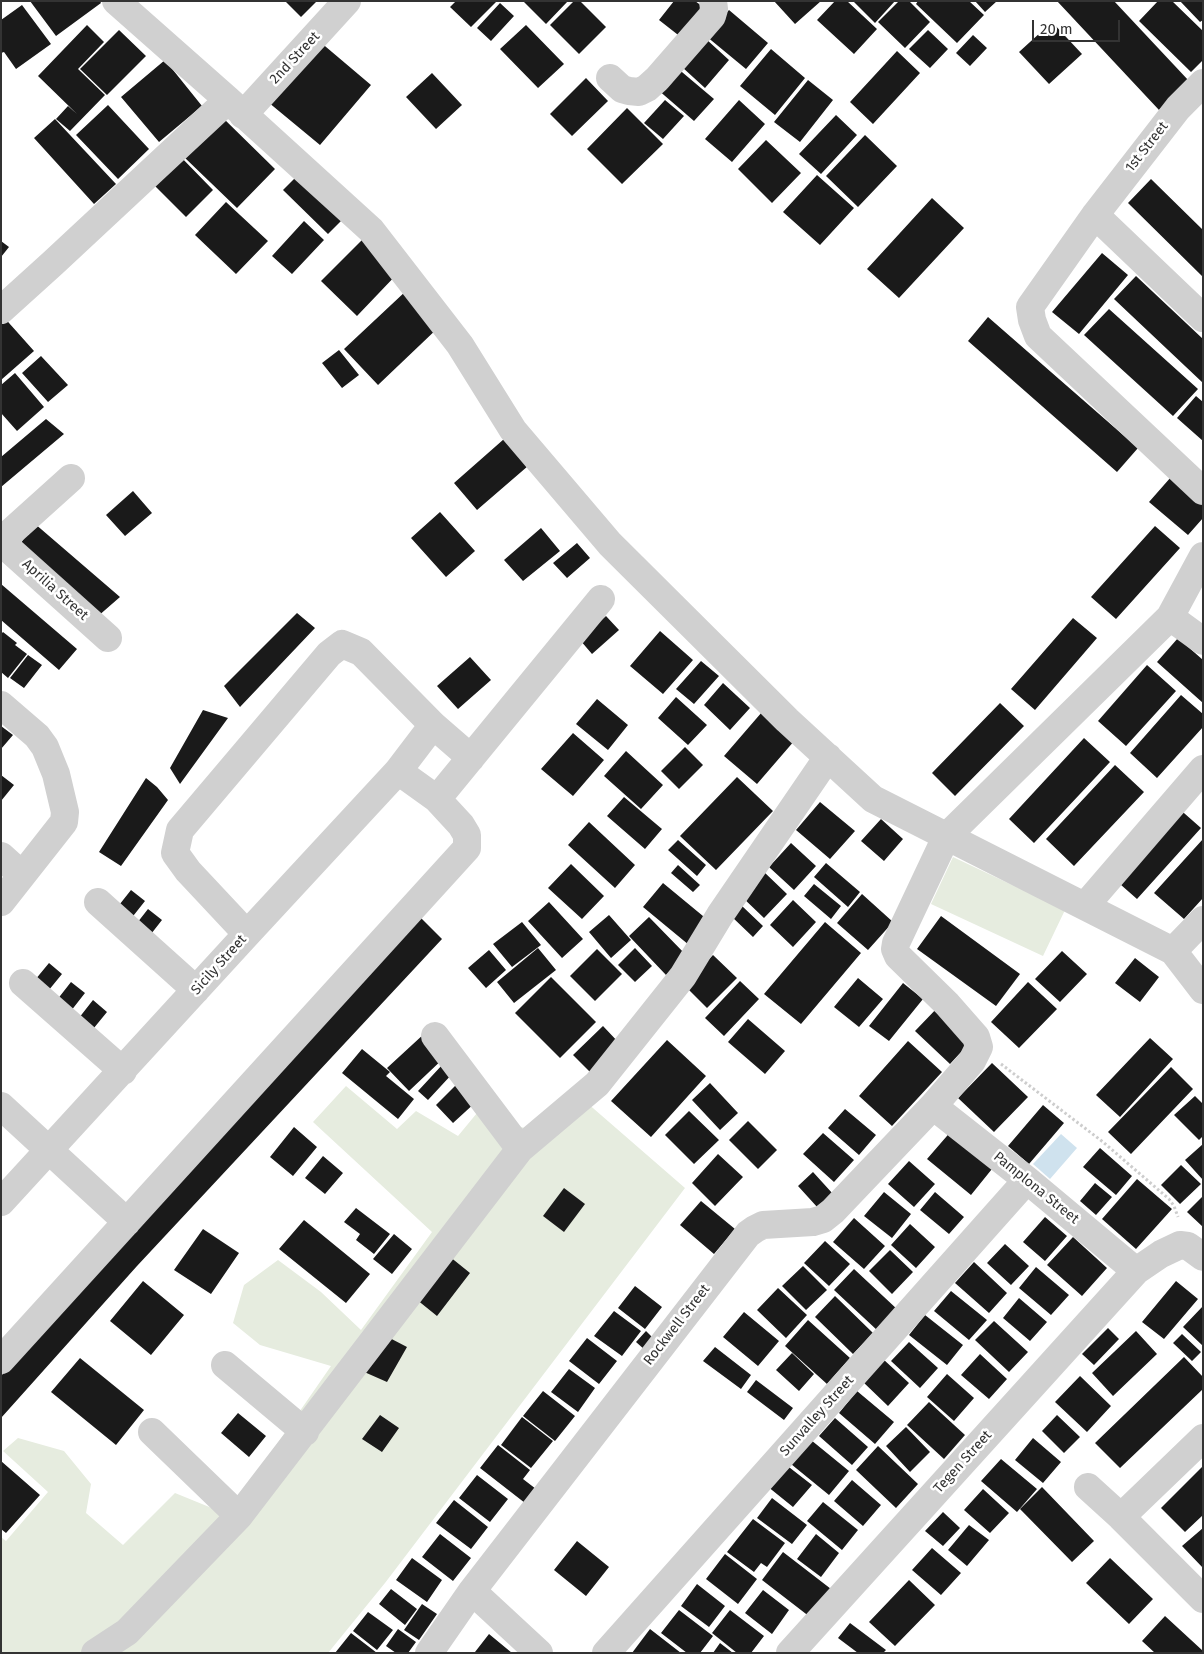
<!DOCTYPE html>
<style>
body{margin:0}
#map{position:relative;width:1204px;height:1654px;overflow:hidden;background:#fff;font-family:"Fira Sans",sans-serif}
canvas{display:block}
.frame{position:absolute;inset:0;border:2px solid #333;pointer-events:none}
.scale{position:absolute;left:1032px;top:20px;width:88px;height:22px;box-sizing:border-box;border:2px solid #333;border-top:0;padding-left:6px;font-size:15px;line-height:18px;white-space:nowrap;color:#333;-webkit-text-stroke:4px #fff;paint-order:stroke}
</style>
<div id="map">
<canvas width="1204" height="1654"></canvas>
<div class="frame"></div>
<div class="scale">20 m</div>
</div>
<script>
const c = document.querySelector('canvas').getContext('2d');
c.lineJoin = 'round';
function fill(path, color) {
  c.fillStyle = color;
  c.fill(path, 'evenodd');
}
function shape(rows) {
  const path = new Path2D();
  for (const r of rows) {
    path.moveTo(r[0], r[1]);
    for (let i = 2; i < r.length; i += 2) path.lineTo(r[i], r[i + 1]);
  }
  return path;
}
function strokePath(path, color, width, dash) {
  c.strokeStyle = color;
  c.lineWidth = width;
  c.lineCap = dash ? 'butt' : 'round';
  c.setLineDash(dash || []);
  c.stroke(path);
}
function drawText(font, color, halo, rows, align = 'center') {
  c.font = font + ' "Fira Sans",sans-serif';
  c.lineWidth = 5;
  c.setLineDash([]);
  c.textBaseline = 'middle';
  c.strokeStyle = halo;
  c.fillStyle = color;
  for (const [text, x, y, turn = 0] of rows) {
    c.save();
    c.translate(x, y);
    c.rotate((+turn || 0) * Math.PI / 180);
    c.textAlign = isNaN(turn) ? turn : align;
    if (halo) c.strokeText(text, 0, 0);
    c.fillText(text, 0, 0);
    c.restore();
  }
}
const green = shape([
 [953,857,1065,910,1043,956,931,904],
 [346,1086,397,1129,416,1111,458,1136,477,1113,537,1132,586,1102,685,1188,385,1583,328,1653,1,1653,1,1537,6,1541,48,1492,3,1451,18,1438,64,1451,91,1484,86,1513,123,1545,175,1493,224,1513,257,1473,331,1366,260,1345,233,1323,244,1285,278,1260,321,1292,361,1330,432,1232,313,1122]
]);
const water = shape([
 [1061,1134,1077,1148,1050,1179,1033,1164]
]);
const building = shape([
 [30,1,100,1,101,3,56,36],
 [285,1,317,1,301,17],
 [456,1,494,1,496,2,471,27,450,7],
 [523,1,568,1,546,24],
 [574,1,580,1,606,27,579,54,550,25],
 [674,1,695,1,706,9,682,38,659,20],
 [774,1,821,1,795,24],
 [835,1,847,1,877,29,854,54,817,20],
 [853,1,895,1,875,23],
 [899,1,909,1,930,22,905,48,878,22],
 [918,1,969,1,984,15,957,43,916,4],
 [975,1,997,1,985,12],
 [1057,1,1114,1,1189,81,1159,110],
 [1158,1,1172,1,1203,31,1203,60,1191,72,1139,21],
 [1180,1,1203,1,1203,20,1200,22],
 [500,3,514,16,491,41,477,28],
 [22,5,51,44,16,69,4,52,1,53,1,20],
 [729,10,768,43,746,69,706,36],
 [1052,22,1082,54,1049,84,1019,52],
 [87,25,104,42,78,69,105,95,70,131,56,119,68,106,77,114,38,76],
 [526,25,564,64,538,88,500,49],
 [119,30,146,56,107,95,80,69],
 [928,30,948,49,930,68,909,49],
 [973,35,987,48,970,66,956,53],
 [706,39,729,60,705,88,682,67],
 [319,41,371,85,320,145,268,102],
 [771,49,805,78,775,115,740,86],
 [897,51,920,73,873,124,850,102],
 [165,60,202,106,159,142,121,97],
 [676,67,714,99,694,121,657,89],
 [432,73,462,105,436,129,406,97],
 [586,78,608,101,572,136,550,114],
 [808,80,833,100,800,142,774,122],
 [665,100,684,116,663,139,644,123],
 [739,100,765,124,732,162,705,139],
 [108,105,149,149,118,179,76,135],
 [627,108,663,144,622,184,587,149],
 [836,115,857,135,821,174,799,154],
 [222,117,275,169,237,208,184,157],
 [55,119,116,184,94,204,34,138],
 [865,135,897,166,858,207,826,176],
 [766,140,801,173,772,203,738,169],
 [177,153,213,190,186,217,149,180],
 [303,170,348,214,328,234,283,190],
 [817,175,854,208,820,245,783,212],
 [1151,179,1203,230,1203,277,1128,203],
 [932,198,964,228,899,298,867,269],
 [226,202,268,241,236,274,195,235],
 [304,221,324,240,292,274,272,256],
 [364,238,399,272,357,316,321,281],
 [1,241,9,247,1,257],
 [1102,253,1128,275,1079,334,1052,312],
 [1136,276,1203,339,1203,383,1114,299],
 [407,290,441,325,378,385,344,349],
 [1109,309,1198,389,1173,416,1084,335],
 [1,314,34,351,1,380],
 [988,317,1138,448,1117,472,968,341],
 [339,350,359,375,342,388,322,363],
 [41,356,68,385,48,402,22,373],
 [15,373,44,407,17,431,1,413,1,385],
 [1196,396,1203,402,1203,441,1177,418],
 [46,419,64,434,1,487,1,457],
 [504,439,528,466,477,510,454,483],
 [1171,477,1203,505,1203,518,1188,535,1149,502],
 [133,491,152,513,125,536,106,515],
 [440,512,475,551,446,577,411,538],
 [34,523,120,597,97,617,19,546],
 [1155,526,1180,548,1116,619,1091,597],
 [541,528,560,551,523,581,504,560],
 [577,543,590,558,567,578,553,563],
 [1,584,77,649,59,670,1,620],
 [297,613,315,628,240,707,224,686],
 [606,616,619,630,592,654,580,640],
 [1073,618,1097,638,1035,710,1011,689],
 [660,631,693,660,663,694,630,666],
 [3,632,17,643,15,645,27,654,8,678,1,672,1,634],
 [1178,638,1203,660,1203,703,1157,662],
 [28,655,42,665,24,688,10,678],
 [470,657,491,680,458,709,437,686],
 [701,661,719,676,694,704,676,689],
 [1147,665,1176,691,1126,746,1098,721],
 [723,683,750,708,730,730,704,705],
 [1181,695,1203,714,1203,727,1157,778,1130,753],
 [676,697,707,725,688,745,658,718],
 [597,699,628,725,608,750,576,724],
 [1000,703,1024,726,955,796,932,773],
 [203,710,228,718,180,784,170,768],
 [762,712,795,740,757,784,724,756],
 [1,726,13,735,1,749],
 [573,733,604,760,573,796,541,769],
 [1084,738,1110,762,1034,843,1009,819],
 [685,747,703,765,679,789,661,771],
 [626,751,663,785,641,809,604,776],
 [1115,765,1144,792,1074,866,1046,839],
 [1,775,14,785,1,801],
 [737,777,773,811,716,870,680,836],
 [146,778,157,787,168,800,121,866,99,852],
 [624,797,662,829,645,849,607,816],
 [820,802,855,831,830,859,796,830],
 [1176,806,1201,828,1137,899,1112,877],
 [881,819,903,839,884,861,861,841],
 [589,822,635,865,615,888,568,845],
 [1203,839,1203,898,1184,919,1154,893],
 [678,840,706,865,697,876,668,850],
 [791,843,816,866,794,890,769,867],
 [826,863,860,892,848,907,814,877],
 [571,864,604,896,582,919,548,888],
 [678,865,700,885,693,892,671,873],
 [763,871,787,894,764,918,740,895],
 [663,883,709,921,689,945,643,907],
 [814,884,841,906,831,919,804,896],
 [131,890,145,901,126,925,112,914],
 [862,894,893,922,868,950,837,923],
 [793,900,816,922,793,947,770,925],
 [549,902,583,939,562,958,528,921],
 [742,906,763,926,753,937,731,916],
 [148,909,162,920,144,943,130,932],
 [609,915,631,940,611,958,589,932],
 [941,916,1020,974,996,1006,917,949],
 [420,917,442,939,137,1266,1,1418,1,1376],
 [649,917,687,956,666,975,629,936],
 [522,922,541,945,512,967,493,944],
 [825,922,861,953,801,1024,764,994],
 [538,948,556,970,514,1003,497,982],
 [635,948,652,966,635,982,618,965],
 [597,949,622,974,595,1001,570,976],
 [489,950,506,970,486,988,468,968],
 [1062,951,1087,974,1060,1002,1035,979],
 [713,955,737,978,707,1008,684,985],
 [1135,958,1159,977,1140,1002,1115,983],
 [49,963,62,974,44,996,30,986],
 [551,977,596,1022,560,1058,515,1013],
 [858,978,883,999,859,1027,834,1007],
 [740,981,759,999,724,1036,705,1018],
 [71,982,85,993,67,1016,53,1005],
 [1028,982,1057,1009,1019,1048,991,1022],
 [903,983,923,999,889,1041,869,1026],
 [93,1000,107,1012,89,1034,75,1023],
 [940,1005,974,1038,950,1064,915,1031],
 [748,1019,785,1051,765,1074,728,1042],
 [603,1026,620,1044,590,1072,573,1055],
 [425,1033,446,1056,409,1091,387,1068],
 [1150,1038,1173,1059,1120,1117,1096,1095],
 [667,1040,706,1076,651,1137,611,1101],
 [908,1041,942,1072,892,1126,859,1096],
 [362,1049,390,1072,386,1076,414,1099,398,1119,342,1073],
 [992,1063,1028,1097,994,1132,958,1098],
 [443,1064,453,1073,428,1100,418,1091],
 [1171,1067,1193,1089,1131,1154,1108,1132],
 [459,1082,477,1101,453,1123,436,1105],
 [710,1083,738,1113,720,1130,692,1100],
 [1195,1096,1203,1104,1203,1136,1199,1140,1174,1115],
 [1043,1105,1064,1123,1029,1164,1008,1146],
 [845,1109,876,1135,859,1155,828,1128],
 [689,1111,719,1140,694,1164,665,1135],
 [748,1121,777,1150,758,1169,729,1140],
 [294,1127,317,1147,293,1176,270,1157],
 [953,1129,996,1164,971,1195,927,1159],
 [823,1133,854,1160,834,1182,803,1154],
 [1203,1144,1203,1180,1185,1160],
 [1100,1148,1132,1176,1116,1195,1083,1167],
 [718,1154,743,1177,715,1206,692,1183],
 [323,1156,343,1173,325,1194,305,1178],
 [909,1161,935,1184,914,1207,888,1184],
 [1181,1165,1201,1184,1180,1204,1161,1185],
 [813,1172,833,1194,818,1208,798,1186],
 [1137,1179,1172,1209,1136,1249,1102,1219],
 [1095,1183,1112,1197,1096,1215,1080,1201],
 [564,1188,585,1204,564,1232,543,1216],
 [884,1192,911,1214,892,1238,864,1216],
 [935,1192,964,1217,949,1234,920,1210],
 [1203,1196,1203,1227,1187,1212],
 [701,1201,735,1229,714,1254,680,1225],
 [356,1208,390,1234,374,1254,356,1240,360,1234,344,1222],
 [1045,1217,1067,1236,1045,1261,1023,1242],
 [854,1218,885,1246,864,1269,833,1242],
 [304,1220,370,1274,346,1303,279,1249],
 [910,1224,935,1247,916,1268,891,1245],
 [203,1229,239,1253,211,1294,174,1270],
 [394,1234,412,1249,392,1274,373,1259],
 [1073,1237,1107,1268,1082,1296,1047,1265],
 [825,1241,850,1264,829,1286,804,1263],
 [1005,1244,1029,1266,1011,1285,987,1263],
 [890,1250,913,1272,892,1294,869,1271],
 [444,1252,470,1273,437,1316,411,1295],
 [974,1262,1007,1293,989,1313,955,1283],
 [803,1266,827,1290,806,1310,782,1286],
 [1036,1267,1069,1295,1051,1315,1019,1288],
 [854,1269,898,1310,878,1331,834,1290],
 [143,1281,184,1315,151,1355,110,1321],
 [1176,1281,1198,1299,1164,1339,1142,1322],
 [635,1286,662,1307,645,1329,618,1308],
 [778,1288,807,1315,786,1338,757,1310],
 [951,1291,987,1320,969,1340,934,1311],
 [835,1296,873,1333,853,1354,815,1317],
 [1019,1298,1047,1322,1030,1341,1003,1318],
 [1203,1306,1203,1346,1183,1327],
 [614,1311,641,1331,622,1356,594,1336],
 [744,1312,779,1341,758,1366,723,1337],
 [925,1315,963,1345,947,1365,909,1335],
 [808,1320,850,1358,827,1384,785,1346],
 [994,1321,1028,1352,1009,1372,975,1340],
 [1108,1328,1119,1339,1094,1365,1082,1354],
 [646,1331,654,1339,645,1350,636,1342],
 [1136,1331,1157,1354,1113,1396,1092,1373],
 [382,1334,407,1347,387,1382,362,1371],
 [1182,1334,1201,1352,1192,1361,1173,1343],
 [587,1338,617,1361,599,1384,569,1361],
 [909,1342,938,1368,920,1388,891,1361],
 [715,1347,751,1375,741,1389,703,1361],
 [792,1353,814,1374,799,1391,776,1370],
 [980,1354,1007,1379,989,1399,961,1375],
 [1184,1357,1203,1377,1203,1389,1120,1468,1095,1443],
 [80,1358,144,1410,116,1445,51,1392],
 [883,1359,909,1383,888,1406,862,1381],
 [569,1369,595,1388,578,1412,551,1392],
 [947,1374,974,1398,954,1421,927,1397],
 [1080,1376,1111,1406,1087,1432,1055,1402],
 [756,1380,793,1408,784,1420,747,1392],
 [543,1391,575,1416,555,1441,523,1416],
 [857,1391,894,1422,875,1444,839,1413],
 [929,1402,965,1435,944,1459,907,1425],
 [238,1413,266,1436,249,1457,221,1433],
 [380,1415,399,1428,382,1452,362,1439],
 [1057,1415,1080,1437,1064,1453,1042,1431],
 [522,1417,553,1441,531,1468,501,1445],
 [835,1418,868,1447,852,1465,819,1436],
 [906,1427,930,1452,910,1472,886,1446],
 [1033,1438,1061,1462,1043,1483,1015,1460],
 [811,1440,849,1471,829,1495,791,1464],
 [498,1445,530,1470,523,1479,536,1489,525,1503,480,1468],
 [878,1446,918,1484,896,1508,856,1470],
 [1001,1459,1037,1489,1017,1512,981,1481],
 [1,1461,40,1495,6,1533,1,1529],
 [785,1464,812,1485,793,1507,767,1486],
 [1203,1466,1203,1515,1185,1532,1161,1508],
 [477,1475,508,1499,490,1522,459,1498],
 [852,1480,881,1505,863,1526,834,1501],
 [1042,1487,1094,1541,1072,1562,1020,1509],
 [983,1489,1009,1513,990,1533,964,1510],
 [772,1498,807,1525,792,1544,757,1518],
 [454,1500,488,1527,471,1549,436,1523],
 [823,1502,858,1530,842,1550,807,1521],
 [943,1512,960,1528,943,1546,925,1531],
 [753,1519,785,1543,767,1567,761,1563,754,1572,727,1552],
 [969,1525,989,1540,967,1566,948,1550],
 [1203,1528,1203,1568,1182,1546],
 [440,1534,471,1558,453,1581,422,1557],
 [816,1534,839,1553,821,1577,797,1559],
 [577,1541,609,1567,586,1596,554,1570],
 [932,1548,961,1573,941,1595,912,1570],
 [783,1552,831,1589,810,1617,762,1580],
 [725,1554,757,1579,738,1604,706,1579],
 [412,1558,442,1580,427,1602,396,1580],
 [1110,1558,1153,1599,1129,1624,1086,1583],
 [909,1580,935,1605,895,1646,869,1622],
 [697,1584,725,1606,709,1627,681,1606],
 [391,1589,417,1609,405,1625,379,1604],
 [763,1590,789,1610,772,1634,745,1613],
 [422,1604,437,1614,419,1640,404,1630],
 [679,1610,713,1636,700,1653,687,1653,661,1633],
 [730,1610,764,1636,751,1653,737,1653,712,1633],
 [368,1612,393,1630,377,1650,353,1631],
 [1165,1616,1203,1651,1203,1653,1155,1653,1142,1641],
 [850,1623,886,1650,883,1653,858,1653,838,1638],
 [398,1629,416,1642,408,1653,396,1653,386,1646],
 [650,1629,681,1653,632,1653],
 [351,1633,377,1653,335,1653],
 [489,1634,512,1653,475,1652],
 [720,1643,733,1653,713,1653]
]);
const path = shape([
 [1001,1064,1103,1142,1169,1199,1174,1206,1178,1217]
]);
const minor = shape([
 [116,1,228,100,371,230,460,345,513,430,610,544,787,720,873,799,1173,951,1203,990],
 [610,78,622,89,629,91,639,92,647,88,657,79,712,16,714,9,713,1],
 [1203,83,1178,108,1095,215,1030,307,1032,320,1038,336,1203,491],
 [243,115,347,1],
 [1095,215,1203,318],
 [1,310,53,263,228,100],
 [1,541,71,478],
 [1,542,108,638],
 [1170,617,1203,641],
 [1,705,37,736,45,747,56,774,65,812,64,822,1,902],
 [437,799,601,599],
 [1,856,22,875],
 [98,902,196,990],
 [1085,906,1203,769],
 [247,934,188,871,175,853,180,830,329,654,342,644,361,652,433,725,471,758],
 [1173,951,1203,920],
 [23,983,123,1071],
 [435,1036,520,1149],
 [1,1106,127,1222],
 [933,1106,1027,1180,1136,1271],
 [1,1202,247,934,398,771,433,725],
 [1,1360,467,848,467,835,461,825,437,799,398,771],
 [225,1365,305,1432],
 [152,1432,239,1516],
 [1088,1487,1121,1517,1203,1599],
 [1121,1517,1203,1438],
 [472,1591,539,1653],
 [95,1653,127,1632,239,1516,520,1149,597,1084,683,976,720,915,828,757],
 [429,1653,472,1591,748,1234,755,1229,763,1225,813,1222,823,1219,833,1211,933,1106,972,1061,979,1047,976,1037,947,1004,898,956,895,949,896,943,946,837,1170,617,1203,556],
 [606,1653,1027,1180],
 [790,1653,1136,1271,1161,1254,1180,1245,1188,1246,1203,1257]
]);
const streetNames = [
 ["2nd Street",295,58,-47],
 ["1st Street",1147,147,-52],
 ["Aprilia Street",55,590,42],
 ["Sicily Street",219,965,-48],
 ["Pamplona Street",1036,1188,39],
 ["Rockwell Street",677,1325,-52],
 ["Sunvalley Street",817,1416,-48],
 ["Tegen Street",963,1462,-48]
];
fill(green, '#e6ecdf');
fill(water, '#cfe2ee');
fill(building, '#1a1a1a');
strokePath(path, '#cdcdcd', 3, [2.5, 2.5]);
strokePath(minor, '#d0d0d0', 28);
drawText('14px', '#333', '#fff', streetNames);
</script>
